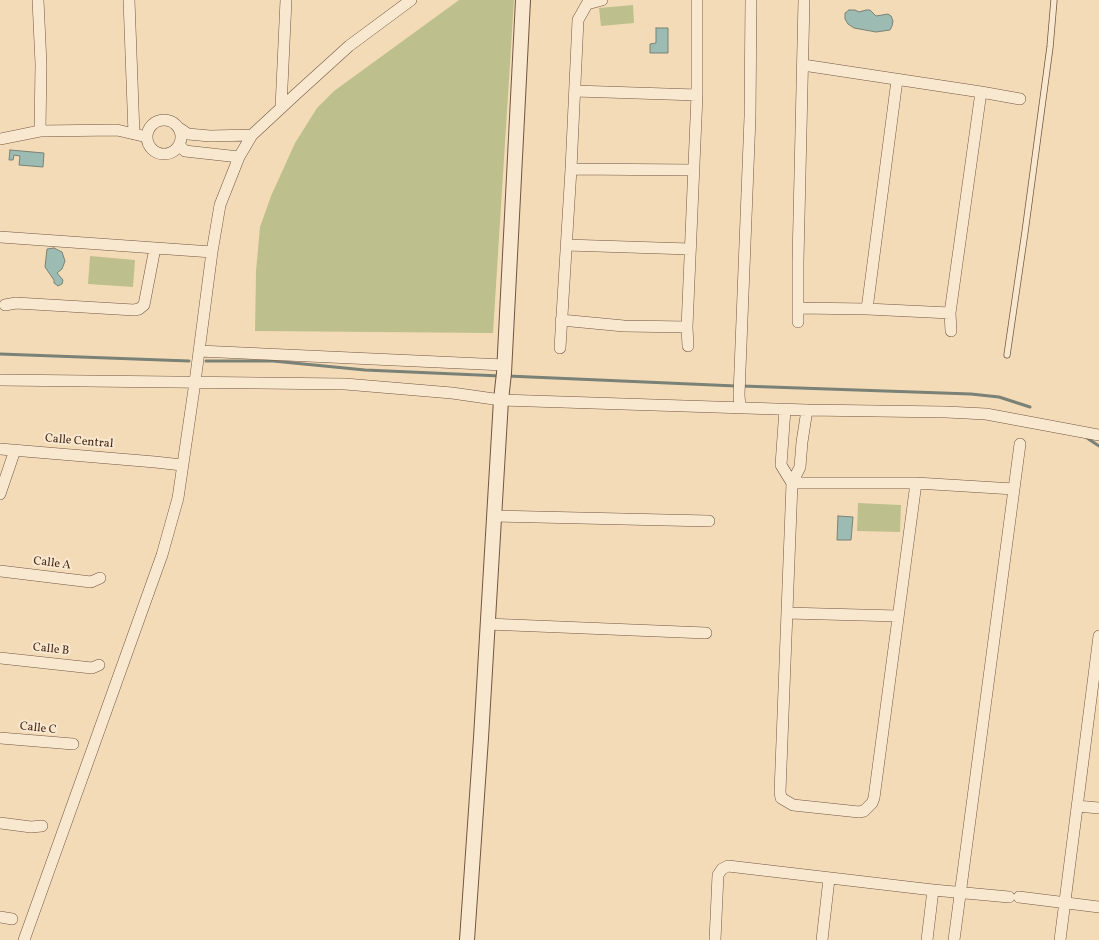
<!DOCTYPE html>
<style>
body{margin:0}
canvas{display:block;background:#f4dbb7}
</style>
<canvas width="1099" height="940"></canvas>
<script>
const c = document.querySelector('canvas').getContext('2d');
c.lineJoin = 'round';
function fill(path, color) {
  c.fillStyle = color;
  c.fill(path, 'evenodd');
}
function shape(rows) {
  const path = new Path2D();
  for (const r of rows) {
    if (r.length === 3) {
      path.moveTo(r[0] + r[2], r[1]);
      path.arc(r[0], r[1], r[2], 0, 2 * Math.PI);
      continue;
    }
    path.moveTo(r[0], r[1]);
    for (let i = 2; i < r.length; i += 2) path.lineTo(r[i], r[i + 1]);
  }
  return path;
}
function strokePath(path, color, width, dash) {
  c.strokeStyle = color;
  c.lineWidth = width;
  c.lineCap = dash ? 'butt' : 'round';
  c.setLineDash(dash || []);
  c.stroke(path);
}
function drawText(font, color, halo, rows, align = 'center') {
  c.font = font + ' Vollkorn,serif';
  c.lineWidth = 4;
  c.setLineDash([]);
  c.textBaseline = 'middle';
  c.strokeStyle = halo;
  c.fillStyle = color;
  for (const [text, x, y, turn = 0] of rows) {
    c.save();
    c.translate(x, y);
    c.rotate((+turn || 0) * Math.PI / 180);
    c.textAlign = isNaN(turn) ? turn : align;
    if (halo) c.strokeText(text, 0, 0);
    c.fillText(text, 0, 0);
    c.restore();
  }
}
const green = shape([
 [459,0,514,0,493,333,255,331,256,271,260,227,271,196,295,143,317,108,334,91],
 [633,5,634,23,601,26,599,8],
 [90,256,135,260,133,287,88,284],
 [858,503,901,505,900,532,857,531]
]);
const water = shape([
 [849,10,855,10,859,12,866,10,870,10,876,16,888,14,891,16,893,21,892,26,890,30,876,32,854,28,848,24,845,19,845,13,849,10],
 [656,28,668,28,668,53,650,53,650,44,656,43,656,28],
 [10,150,44,153,43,167,19,165,20,156,14,155,13,160,9,160,10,150],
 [54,248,62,252,65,261,62,269,57,273,63,280,62,284,58,286,54,283,54,280,45,267,47,249,54,248],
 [838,516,853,517,851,540,837,540,838,516]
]);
const stream = shape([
 [0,354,189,361],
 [206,361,273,361,365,370,501,376],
 [508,376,736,386],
 [742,386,971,394,999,397,1030,407],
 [1087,438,1099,446]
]);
const service = shape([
 [1007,355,1025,232,1050,47,1054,0]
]);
const minor = shape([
 [38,0,41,64,40,131],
 [129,0,134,134],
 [803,65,981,92,1020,99],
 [575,91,697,95],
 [281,108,286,0],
 [164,137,17],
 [179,128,188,134,210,136,252,135],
 [0,139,40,131,117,130,147,137],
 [179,145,185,151,239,157],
 [571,169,694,170],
 [0,237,212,252],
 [566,245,690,249],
 [5,305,16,303,134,310,139,309,144,305,155,248],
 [799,308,867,309,950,313],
 [867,309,897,80],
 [561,320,624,326,687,327],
 [798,322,798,261,804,0],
 [951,331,950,313,981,92],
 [688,346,687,327,697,95,697,0],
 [560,348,571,169,578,20,587,4,602,0],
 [199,351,504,365],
 [0,380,345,384,452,393,501,400,807,410,946,412,986,414,1099,435],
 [740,407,739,395,750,117,751,0],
 [785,409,781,465,792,483],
 [807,410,802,442,800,467,792,483,780,792,781,798,793,805,859,812,864,811,872,803,874,798,916,483],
 [0,449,155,462,182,465],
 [792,483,916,483,1014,489,954,940],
 [1014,489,1020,444],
 [0,494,15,450],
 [494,516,709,521],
 [0,571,91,582,100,578],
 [787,613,898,616],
 [487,624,706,633],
 [0,658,92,668,99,665],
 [0,738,73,744],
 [1077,806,1099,808],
 [0,823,31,827,42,826],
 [1019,897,1099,907],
 [0,917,12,919],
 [24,940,162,555,178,498,195,382,212,252,220,205,239,157,252,135,295,95,349,46,411,0],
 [715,940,718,875,722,869,728,866,933,890,1009,897],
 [822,940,829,879],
 [927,940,933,890],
 [1060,940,1099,636]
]);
const tertiary = shape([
 [467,940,481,738,501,400,504,373,523,0]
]);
const streetNames = [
 ["Calle Central",79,442,5],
 ["Calle A",52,564,7],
 ["Calle B",51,650,6],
 ["Calle C",38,729,6]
];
fill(green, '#bdc08d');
fill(water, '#9cbbb2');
strokePath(water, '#7a8176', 1);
strokePath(stream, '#7a8176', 3);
strokePath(service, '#725642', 7);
strokePath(minor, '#725642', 12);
strokePath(tertiary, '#725642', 16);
strokePath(service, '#f8e8d0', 5.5);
strokePath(minor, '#f8e8d0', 11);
strokePath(tertiary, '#f8e8d0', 14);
drawText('12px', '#47291b', '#f8e8d0', streetNames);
</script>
